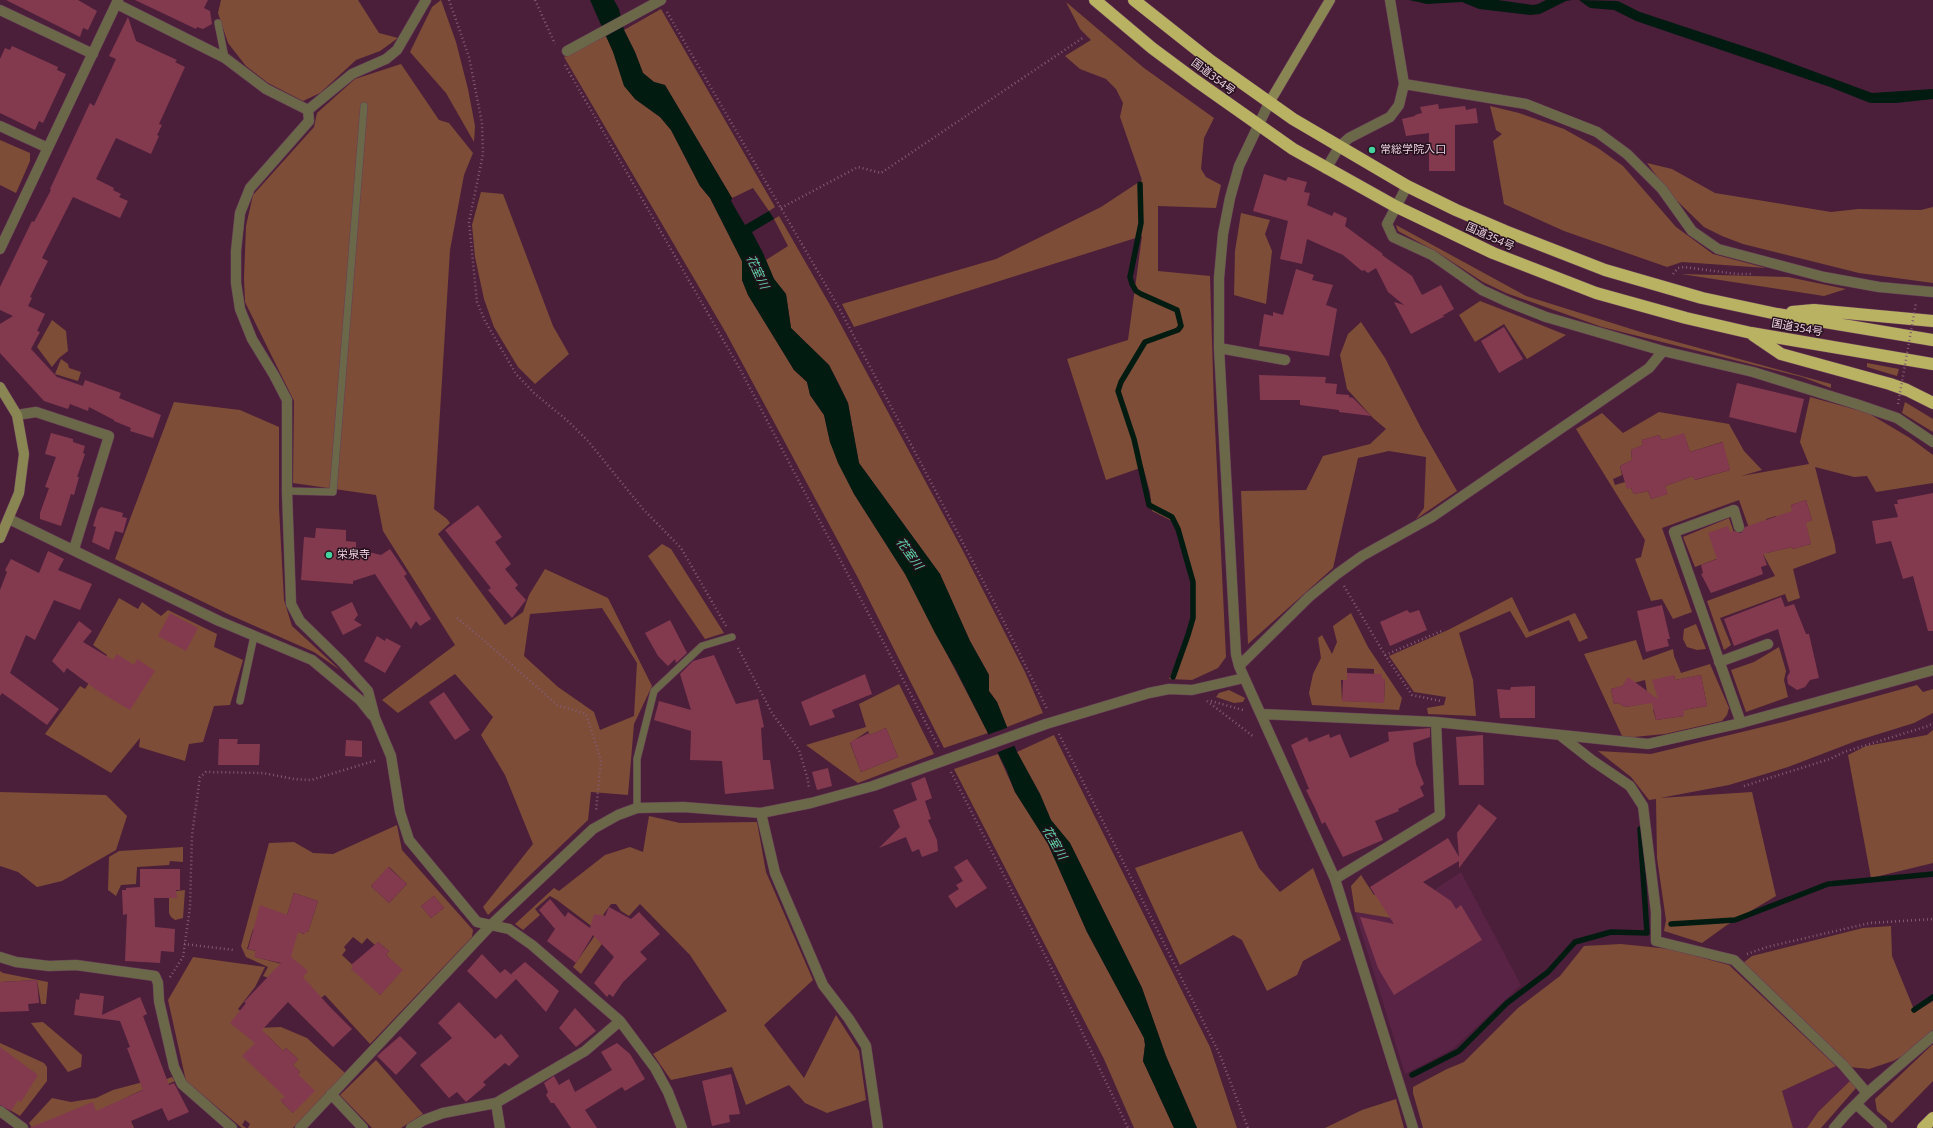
<!DOCTYPE html>
<meta charset="utf-8">
<style>
body{margin:0}
canvas{display:block;background:#4b1e3a}
</style>
<canvas width="1933" height="1128"></canvas>
<script>
const c = document.querySelector('canvas').getContext('2d');
c.lineJoin = 'round';
function fill(path, color) {
  c.fillStyle = color;
  c.fill(path, 'evenodd');
}
function shape(rows) {
  const path = new Path2D();
  for (const r of rows) {
    path.moveTo(r[0], r[1]);
    for (let i = 2; i < r.length; i += 2) path.lineTo(r[i], r[i + 1]);
  }
  return path;
}
function strokePath(path, color, width, dash) {
  c.strokeStyle = color;
  c.lineWidth = width;
  c.lineCap = dash ? 'butt' : 'round';
  c.setLineDash(dash || []);
  c.stroke(path);
}
function drawText(font, color, halo, rows, align = 'center') {
  c.font = font + ' "Noto Sans","Noto Sans JP",sans-serif';
  c.lineWidth = 3;
  c.setLineDash([]);
  c.textBaseline = 'middle';
  c.strokeStyle = halo;
  c.fillStyle = color;
  for (const [text, x, y, turn = 0] of rows) {
    c.save();
    c.translate(x, y);
    c.rotate((+turn || 0) * Math.PI / 180);
    c.textAlign = isNaN(turn) ? turn : align;
    if (halo) c.strokeText(text, 0, 0);
    c.fillText(text, 0, 0);
    c.restore();
  }
}
const built = shape([
 [1461,872,1521,985,1453,1049,1405,1074,1355,912,1391,918,1421,915,1437,888],
 [1836,1066,1850,1081,1818,1112,1807,1128,1793,1128,1782,1091]
]);
const green = shape([
 [221,0,358,0,379,33,398,38,380,51,356,60,320,93,303,101,268,83,246,66,228,43,218,13],
 [441,0,456,42,468,89,475,126,474,142,446,93,410,52,432,7],
 [1066,2,1144,68,1214,118,1204,138,1201,169,1206,177,1221,185,1216,208,1158,206,1158,271,1210,276,1214,406,1226,657,1218,668,1192,680,1169,679,1190,628,1195,582,1178,524,1152,511,1150,492,1143,467,1106,480,1067,359,1128,340,1142,236,854,327,842,304,996,259,1101,207,1142,180,1120,117,1123,103,1116,89,1106,79,1080,69,1065,56,1091,40,1080,29],
 [661,9,775,207,769,211,753,188,732,198,665,85,654,82,643,73,635,52,624,30],
 [606,36,635,99,660,117,671,130,700,186,710,198,742,261,742,280,748,295,794,370,807,382,810,395,824,415,830,442,854,494,905,574,988,733,944,748,858,578,726,333,564,57],
 [401,64,439,120,449,123,473,153,464,175,450,250,434,509,447,519,450,523,438,534,505,625,523,612,529,595,545,569,608,598,652,686,634,724,628,795,591,792,588,820,488,915,483,907,533,844,505,775,481,735,493,717,455,674,398,713,382,700,455,645,383,531,376,495,293,483,294,401,245,302,244,278,246,226,253,195,314,127,317,113,355,79],
 [602,608,637,663,634,716,600,730,594,712,558,687,524,656,530,614],
 [1490,106,1519,113,1564,129,1598,148,1623,166,1676,227,1713,254,1766,268,1682,262,1667,267,1564,231,1504,204,1493,141,1502,134,1496,130],
 [0,140,30,153,30,161,16,193,0,185],
 [1647,163,1672,169,1715,193,1831,212,1858,209,1921,210,1933,207,1933,283,1859,273,1743,244,1722,236,1704,227,1669,193],
 [481,192,503,194,553,326,569,354,535,384,518,367,494,327,484,299,475,257,472,225],
 [1241,213,1270,220,1265,234,1272,251,1266,304,1234,295,1235,251],
 [779,216,834,312,963,551,1025,672,1043,713,1007,727,997,702,989,691,989,675,970,641,940,574,859,463,848,403,839,384,829,365,791,328,786,294,774,279,766,260,788,246,774,219],
 [1396,225,1526,296,1644,333,1831,384,1831,388,1802,377,1602,327,1506,293,1483,282,1437,252,1398,231],
 [1681,274,1788,277,1846,289,1824,296],
 [1480,301,1511,313,1566,335,1527,359,1504,324,1475,342,1459,315],
 [52,320,66,331,68,351,59,358,52,367,37,347],
 [1361,322,1385,358,1421,428,1457,491,1416,519,1424,508,1426,457,1389,451,1358,458,1333,568,1248,644,1241,491,1306,490,1323,456,1370,444,1386,429,1373,418,1347,389,1340,355,1348,334],
 [61,359,68,364,69,368,81,372,78,381,55,374],
 [1867,363,1899,369,1897,376,1867,367],
 [1810,397,1868,413,1910,438,1933,455,1933,483,1876,492,1867,476,1854,477,1815,467,1835,545,1836,553,1793,569,1800,598,1788,602,1785,594,1720,618,1731,645,1724,650,1707,601,1775,576,1749,528,1739,500,1662,528,1692,612,1673,619,1662,599,1651,601,1635,559,1641,557,1645,540,1576,429,1602,413,1623,433,1659,412,1729,424,1744,451,1762,470,1741,476,1809,464,1800,442],
 [1684,434,1690,452,1722,442,1730,470,1695,480,1693,476,1665,486,1667,494,1651,499,1648,491,1634,494,1631,488,1625,482,1615,485,1613,479,1622,475,1620,466,1632,460,1631,450,1643,445,1642,440,1659,435,1662,440],
 [1806,500,1812,520,1802,524,1808,533,1811,544,1793,549,1792,547,1767,553,1763,539,1766,519,1776,516,1778,522,1794,517,1791,505],
 [174,402,240,410,279,427,279,508,284,600,292,626,340,670,314,652,230,615,115,559],
 [1905,402,1933,419,1933,432,1902,413],
 [1729,518,1740,550,1695,567,1683,537],
 [662,544,671,549,724,633,705,639,648,556],
 [1512,597,1529,632,1575,613,1588,638,1579,642,1569,620,1526,638,1510,611,1459,633,1473,680,1476,716,1428,714,1427,708,1444,705,1446,697,1414,692,1389,656,1448,630],
 [119,598,138,609,142,602,161,616,168,610,217,634,214,647,243,660,230,705,214,706,203,742,189,744,185,761,139,747,140,738,111,773,45,734,80,686,85,689,107,655,93,645],
 [1351,613,1368,647,1402,698,1399,710,1312,705,1309,693,1313,674,1321,658,1318,638,1322,635,1332,654,1337,642,1333,626],
 [1347,668,1374,669,1374,674,1382,674,1382,679,1385,679,1384,702,1342,701,1341,680,1347,680],
 [1696,624,1706,649,1697,650,1687,647,1683,639,1684,629],
 [1636,640,1643,660,1673,649,1674,656,1681,673,1710,664,1729,708,1727,715,1722,721,1665,734,1623,738,1584,654],
 [1674,675,1675,680,1701,675,1707,706,1684,710,1684,716,1656,720,1653,710,1663,707],
 [1645,680,1649,703,1625,707,1618,703,1614,704,1611,689],
 [1779,647,1786,671,1784,680,1788,697,1746,712,1731,670,1754,662],
 [899,684,934,754,858,783,806,745,866,727,859,704],
 [886,728,898,757,861,772,850,743,868,731,870,735],
 [1917,685,1923,692,1933,689,1933,713,1914,723,1856,741,1788,767,1729,785,1660,798,1752,792,1776,896,1727,925,1702,943,1664,931,1666,920,1657,858,1656,799,1649,800,1631,777,1598,751,1651,754,1783,722],
 [1229,690,1245,698,1243,702,1234,703,1216,697,1219,693],
 [1933,730,1933,863,1871,878,1848,755,1866,746,1927,735],
 [1054,735,1210,1047,1237,1128,1197,1128,1166,1056,1142,988,1070,843,1051,820,1040,794,1017,752],
 [998,754,1015,792,1048,844,1087,932,1144,1038,1145,1045,1143,1061,1174,1128,1134,1128,1104,1059,954,769],
 [0,792,106,795,127,816,116,850,62,881,37,887,18,872,0,866],
 [649,816,680,823,757,822,766,872,813,980,764,1025,804,1078,836,1015,859,1051,866,1100,827,1113,805,1103,789,1085,746,1105,732,1067,671,1080,653,1054,727,1011,690,955,640,904,629,916,621,911,616,904,611,904,603,915,608,919,606,938,581,974,573,967,598,931,557,900,550,896,535,909,540,915,523,930,515,924,554,888,559,891,605,855,630,847,643,852],
 [397,825,402,850,473,930,472,937,370,1044,325,995,311,1005,280,982,263,976,268,967,246,957,241,946,269,843,294,842,313,853,333,854],
 [389,867,407,884,389,903,371,886],
 [294,893,318,901,308,932,306,931,304,934,293,930,284,924],
 [434,896,444,908,431,918,421,906],
 [253,929,295,940,282,964,255,957,256,951,247,949],
 [353,937,362,944,367,938,375,945,378,942,389,951,386,955,402,970,380,995,375,990,377,988,342,955,346,950,344,947],
 [1242,831,1259,868,1280,892,1313,868,1341,940,1303,961,1297,975,1267,991,1242,940,1233,935,1180,965,1135,868],
 [183,847,183,862,170,861,169,865,137,867,136,884,121,885,116,896,108,890,109,857,119,851],
 [1361,875,1374,895,1381,891,1391,918,1355,912,1351,886],
 [185,890,183,918,175,920,171,917,169,913,169,892],
 [1891,926,1892,956,1915,1012,1933,1001,1933,1030,1906,1054,1893,1061,1869,1069,1850,1067,1743,963,1752,956,1863,928],
 [1621,944,1670,949,1729,965,1836,1066,1782,1091,1793,1128,1423,1128,1413,1093,1413,1087,1447,1069,1464,1062,1518,1008,1560,976,1584,946],
 [193,957,265,967,255,987,238,1009,255,1021,257,1028,281,1027,307,1038,345,1073,293,1128,248,1128,250,1124,245,1120,242,1125,246,1128,242,1128,186,1081,168,1000],
 [267,1035,283,1051,286,1048,298,1059,293,1065,300,1072,280,1092],
 [303,1080,293,1113,282,1102],
 [0,971,3,973,48,982,46,1004,41,1004,37,980,0,982],
 [43,1022,82,1055,81,1067,68,1072,31,1023],
 [0,1043,44,1063,47,1067,47,1081,20,1116,0,1104],
 [1933,1044,1933,1081,1892,1123,1877,1111,1875,1099],
 [376,1060,423,1114,401,1128,372,1128,340,1095],
 [172,1077,175,1081,159,1088,155,1084,121,1100,134,1128,32,1128,29,1123,52,1098,71,1102,96,1098,113,1090,147,1081,149,1086],
 [1850,1081,1856,1088,1821,1128,1807,1128,1818,1112],
 [1396,1099,1404,1128,1325,1128,1362,1110]
]);
const water = shape([
 [590,0,614,0,619,9,624,30,635,52,643,73,654,82,665,85,732,198,731,201,745,225,769,211,774,219,752,232,763,253,774,279,786,294,791,328,829,365,848,403,859,463,940,574,970,641,989,675,989,691,997,702,1017,752,1040,794,1051,820,1070,843,1142,988,1166,1056,1197,1128,1174,1128,1143,1061,1145,1045,1144,1038,1087,932,1048,844,1015,792,1006,769,955,668,935,633,905,574,854,494,838,463,830,442,824,415,810,395,807,382,794,370,748,295,742,280,742,261,710,198,700,186,671,130,660,117,635,99,624,86,613,52],
 [1409,0,1498,0,1533,5,1538,4,1546,0,1572,0,1566,1,1540,14,1530,15,1479,9,1462,2,1427,4],
 [1579,0,1618,1,1640,12,1767,54,1872,93,1933,89,1933,99,1896,103,1870,103,1830,87,1636,21,1614,10,1590,8]
]);
const pier = shape([
 [1009,727,1016,745,996,753,987,735]
]);
const stream = shape([
 [1140,184,1141,223,1130,277,1132,284,1136,291,1141,294,1177,310,1181,326,1178,330,1145,342,1121,382,1118,391,1134,439,1149,505,1172,517,1178,529,1193,582,1193,618,1188,635,1173,677],
 [1671,924,1735,920,1828,884,1933,874],
 [1914,1010,1933,997],
 [1412,1075,1459,1051,1507,1003,1548,972,1575,942,1611,932,1647,933,1640,829]
]);
const building = shape([
 [6,0,78,0,97,11,88,30,83,28,80,37],
 [135,0,208,0,204,8,210,11,212,24,203,29,197,27,196,29],
 [128,17,136,41,177,60,175,62,185,67,159,124,162,125,157,135,159,136,151,154,116,138,96,179,114,188,113,190,121,194,119,197,128,201,120,218,73,197,42,258,48,261,30,297,32,298,28,306,45,314,37,331,40,332,31,349,57,377,83,386,85,380,121,393,119,398,161,415,153,438,130,431,131,428,114,421,114,420,89,407,88,411,70,404,68,409,44,401,0,353,0,324,13,316,0,310,0,287,32,221,34,222,51,190,50,189,90,103,94,106,116,59,109,56],
 [12,46,58,67,57,70,66,74,43,123,39,121,35,130,0,113,0,59,5,48,10,50],
 [1438,104,1439,109,1465,106,1466,110,1476,108,1478,123,1455,125,1455,171,1429,171,1429,133,1406,136,1402,119,1415,116,1415,115,1422,113,1420,107],
 [1264,174,1286,181,1288,177,1307,182,1304,192,1310,193,1307,205,1332,216,1334,212,1347,218,1345,226,1383,254,1382,255,1412,276,1422,295,1441,285,1454,309,1442,316,1445,316,1411,334,1394,302,1404,305,1388,292,1376,268,1368,273,1364,270,1362,271,1343,255,1307,239,1302,264,1280,259,1288,221,1253,211],
 [1296,269,1314,275,1312,280,1333,285,1326,305,1337,309,1329,356,1259,346,1264,314,1273,316,1273,312,1283,315],
 [1504,327,1523,359,1499,373,1481,341],
 [1259,375,1326,377,1325,383,1337,384,1336,394,1349,395,1349,397,1353,398,1371,416,1339,412,1339,410,1300,405,1300,400,1260,400],
 [1737,383,1804,399,1796,433,1729,417],
 [51,433,73,439,73,442,85,446,83,453,85,454,77,477,79,477,74,495,71,494,61,526,40,519,40,513,49,488,45,487,56,457,45,454],
 [1684,433,1690,452,1723,442,1730,470,1694,480,1693,476,1665,486,1668,494,1651,499,1648,491,1634,494,1631,488,1627,489,1620,466,1632,460,1631,450,1643,445,1642,440,1659,435,1662,440],
 [1933,493,1933,631,1928,631,1913,576,1903,579,1891,541,1876,544,1872,521,1898,517,1894,504,1898,504,1897,500],
 [1806,500,1812,520,1806,523,1811,544,1793,549,1792,547,1763,554,1767,565,1761,567,1763,574,1711,593,1701,574,1703,573,1701,565,1717,559,1708,533,1728,526,1730,532,1734,531,1741,533,1745,527,1792,511,1791,505],
 [478,505,502,537,495,542,511,564,505,569,518,585,515,588,526,600,512,618,488,590,491,588,445,530],
 [101,507,123,513,122,517,127,518,123,533,115,531,109,550,92,542,96,527,93,526,98,510],
 [316,528,346,530,346,541,356,542,356,549,381,555,390,549,407,574,404,576,431,619,420,626,416,621,411,629,375,574,353,581,353,584,301,580,304,537,315,538],
 [48,551,64,559,58,570,92,584,80,610,54,600,35,640,26,635,10,673,59,709,47,725,2,693,0,696,0,590,7,572,5,570,11,559,39,573],
 [1781,597,1785,607,1794,604,1806,634,1809,634,1819,678,1810,680,1805,687,1797,690,1788,684,1787,677,1790,672,1778,629,1734,646,1724,619],
 [352,602,358,615,354,620,362,625,343,635,331,612],
 [1662,605,1670,639,1667,639,1669,646,1646,652,1637,611],
 [1407,610,1410,613,1419,610,1427,630,1390,646,1380,622],
 [170,613,198,628,186,651,158,636],
 [670,620,687,653,676,663,675,659,668,666,658,656,645,633],
 [79,621,92,631,83,642,113,660,117,654,134,665,137,659,155,671,130,710,98,691,67,668,64,673,52,661],
 [377,636,385,641,386,638,401,646,385,673,364,661],
 [714,655,736,704,758,699,764,727,761,728,763,760,770,760,774,789,725,794,722,761,690,760,691,731,654,720,659,701,691,710,680,674,693,661],
 [1347,673,1382,674,1382,679,1385,679,1384,703,1342,701,1343,680,1347,680],
 [865,674,872,694,832,710,835,717,810,726,801,702],
 [1674,675,1675,680,1701,675,1707,706,1684,710,1684,716,1656,720,1652,703,1625,707,1618,703,1614,704,1611,689,1622,686,1628,677,1658,699,1652,680],
 [1535,686,1535,718,1500,718,1497,689,1510,690,1511,687],
 [444,692,470,730,455,740,429,702],
 [886,728,898,757,861,772,850,742,869,733,870,735],
 [1430,728,1430,737,1413,743,1416,764,1424,784,1420,787,1424,796,1398,809,1399,811,1375,821,1383,840,1343,857,1325,822,1322,824,1315,808,1306,790,1309,789,1291,745,1307,737,1309,742,1329,734,1330,738,1340,734,1350,758,1389,741,1388,732],
 [1483,735,1484,785,1459,785,1456,737],
 [219,739,238,739,237,744,260,744,259,765,218,765],
 [346,740,362,741,362,757,345,756],
 [828,768,832,786,817,790,812,772],
 [925,777,932,798,925,801,931,819,928,820,937,840,938,851,922,857,919,849,912,852,906,837,879,848,900,827,893,810,917,800,911,783],
 [1479,804,1497,818,1459,868,1459,861,1423,882,1451,901,1456,909,1461,905,1482,940,1394,995,1378,968,1360,917,1394,924,1370,887,1448,838,1459,857,1457,833],
 [967,859,987,888,956,908,948,896,959,889,956,885,963,881,954,867],
 [388,867,407,884,389,903,371,886],
 [140,869,180,869,180,890,176,890,177,898,154,898,155,927,175,929,174,952,161,951,160,963,125,961,127,914,123,915,122,890,126,890,126,888,140,887],
 [294,893,318,901,308,932,306,931,305,934,298,932,291,957,308,971,303,977,329,1006,352,1029,333,1047,288,1002,262,1030,283,1051,286,1048,298,1059,293,1065,300,1072,298,1074,315,1091,293,1113,280,1100,285,1097,242,1056,255,1043,230,1023,246,1003,244,1002,281,963,254,957,256,951,248,949,260,905,287,915],
 [434,896,444,908,431,918,421,906],
 [550,899,565,917,568,912,590,928,594,914,605,916,609,907,631,919,639,912,660,934,640,952,647,959,623,982,613,997,609,994,607,997,594,983,614,957,593,935,576,963,547,941,555,929,539,910],
 [378,942,389,951,386,955,403,970,380,995,351,969,353,966,351,965],
 [482,954,500,973,505,969,514,977,511,974,525,962,559,991,546,1012,516,979,496,999,467,971],
 [37,980,39,1003,28,1004,29,1011,0,1012,0,982],
 [80,993,104,996,102,1015,140,997,147,1014,143,1016,169,1085,174,1083,189,1112,168,1121,162,1108,131,1121,133,1128,29,1128,93,1102,96,1111,143,1090,127,1048,130,1047,120,1021,74,1015,76,999,79,1000],
 [459,1002,495,1039,501,1034,519,1056,509,1066,505,1063,483,1082,486,1085,466,1102,457,1092,449,1098,420,1065,452,1038,438,1023],
 [575,1008,596,1031,576,1047,559,1028],
 [400,1036,417,1053,396,1075,377,1056],
 [617,1043,630,1054,645,1079,625,1091,622,1087,585,1110,597,1128,571,1128,554,1103,551,1103,546,1095,548,1092,544,1083,554,1076,559,1085,569,1079,575,1092,612,1070,601,1052],
 [0,1047,38,1075,21,1102,18,1100,11,1111,0,1105],
 [731,1074,740,1114,729,1115,730,1122,712,1126,702,1081]
]);
const path = shape([
 [449,0,469,57,482,123,483,154,469,222,477,302,485,321,516,374,534,393,569,422,588,441,643,509,681,548,726,626],
 [535,0,555,44],
 [667,12,839,308,993,600,1047,709],
 [565,65,741,371,939,748],
 [781,208,858,167,881,173,1084,37],
 [1673,274,1678,268,1684,267,1737,274,1751,274],
 [1344,586,1385,655,1412,695,1441,701],
 [457,618,501,655,557,705,586,714,601,760,596,811],
 [738,648,772,713,799,750,808,780,809,789],
 [1385,655,1444,630],
 [1207,701,1254,737],
 [1211,701,1243,710],
 [1059,734,1220,1055,1248,1128],
 [951,772,1051,967,1128,1128],
 [1744,786,1830,759,1844,752,1928,726,1933,723],
 [184,944,234,950],
 [1747,954,1767,947,1870,923,1933,919],
 [170,977,183,957,190,907,192,835,200,777,206,772,263,773,294,779,311,780,377,760]
]);
const lane = shape([
 [218,23,225,58],
 [287,491,333,492,364,106],
 [240,701,254,636],
 [637,808,637,759,654,691,702,646,732,637]
]);
const street = shape([
 [117,4,225,58,266,89,308,110,352,74,386,59,397,50,426,0],
 [0,10,93,54],
 [567,51,661,0],
 [1404,84,1526,104,1597,132,1627,154,1662,189,1692,231,1718,249,1824,277,1879,287,1933,292],
 [1269,103,1239,166,1230,198,1223,234,1219,278,1219,348,1236,654,1239,666,1335,879,1413,1128],
 [308,110,309,121,250,188,240,213,236,251,236,283,240,309,252,339,274,375,287,400,287,491,291,604,300,621,342,662,368,691,375,718,391,756,400,812,409,840,477,922,509,929,532,945,620,1021,655,1068,668,1092,682,1128],
 [0,126,48,148],
 [1326,169,1339,147,1349,138,1390,117,1399,105,1404,84,1390,0],
 [1407,186,1387,224,1393,237,1432,255,1482,290,1508,302,1546,317,1663,351,1753,372,1856,404,1897,418,1933,442],
 [0,249,118,0],
 [1219,348,1285,360],
 [17,415,36,412,109,436,74,549],
 [9,519,219,621,312,660,360,700,372,715],
 [1739,527,1734,510,1674,532,1741,723],
 [1719,662,1768,644],
 [1239,666,1309,597,1337,574,1362,556,1432,517,1649,368,1663,351],
 [1261,714,1436,722,1648,744,1741,723,1933,670],
 [1561,736,1593,761,1630,786,1643,806,1656,912,1656,941,1734,960,1843,1065,1867,1093],
 [761,813,775,873,823,985,849,1019,866,1046,878,1128],
 [1335,879,1440,815,1436,722],
 [0,957,16,962,49,966,76,965,155,976,158,983,159,1001,174,1067,182,1084,232,1128],
 [331,1094,363,1128],
 [496,1103,500,1128],
 [1856,1104,1882,1128],
 [0,1111,23,1128],
 [300,1128,490,926,593,829,618,815,637,808,683,807,761,813,811,803,873,786,1046,724,1149,693,1169,689,1192,690,1244,678],
 [411,1128,424,1120,443,1113,496,1103,585,1051,620,1021],
 [1834,1128,1846,1114,1867,1093,1933,1036]
]);
const secondary = shape([
 [1269,103,1330,0],
 [0,387,17,415,24,454,19,493,0,538]
]);
const highway = shape([
 [1095,0,1152,48,1195,80,1293,149,1395,206,1493,253,1596,293,1686,318,1751,333,1933,364],
 [1134,0,1211,61,1293,119,1407,186,1456,210,1505,231,1605,270,1702,298,1777,314,1933,340],
 [1792,312,1814,310,1933,321],
 [1753,335,1781,354,1890,384,1907,390,1933,403],
 [1923,1128,1933,1118]
]);
const pathBridge = shape([
 [1898,404,1916,303]
]);
const markers = [
 [1372,150,4,"#44d49f"],
 [329,555,4,"#44d49f"]
];
const streetNames = [
 ["国道354号",1213,77,37],
 ["国道354号",1490,237,24],
 ["国道354号",1797,328,10]
];
const poiNames = [
 ["常総学院入口",1380,150],
 ["栄泉寺",337,555]
];
const waterNames = [
 ["花室川",757,272,65],
 ["花室川",909,554,54],
 ["花室川",1054,843,60]
];
fill(built, '#582344');
fill(green, '#7d4d37');
fill(water, '#011b11');
fill(pier, '#4b1e3a');
strokePath(stream, '#011b11', 5.5);
fill(building, '#833a4f');
strokePath(lane, '#683e58', 8);
strokePath(street, '#683e58', 11);
strokePath(secondary, '#683e58', 11);
strokePath(highway, '#683e58', 13);
strokePath(path, '#835b73', 2.5, [1, 3]);
strokePath(lane, '#6a6849', 7);
strokePath(street, '#6a6849', 10);
strokePath(secondary, '#8a8654', 10);
strokePath(highway, '#b9b263', 12);
strokePath(pathBridge, '#835b73', 2.5, [1, 3]);
for (const [x, y, r, color] of markers) {
  const dot = new Path2D();
  dot.arc(x, y, r, 0, 2 * Math.PI);
  c.fillStyle = color;
  c.fill(dot);
  strokePath(dot, '#25111d', 1.5);
}
drawText('11px', '#eed0e0', '#25111d', streetNames);
drawText('11px', '#eed0e0', '#25111d', poiNames, 'left');
drawText('italic 12px', '#5edaa9', '#25111d', waterNames);
</script>
